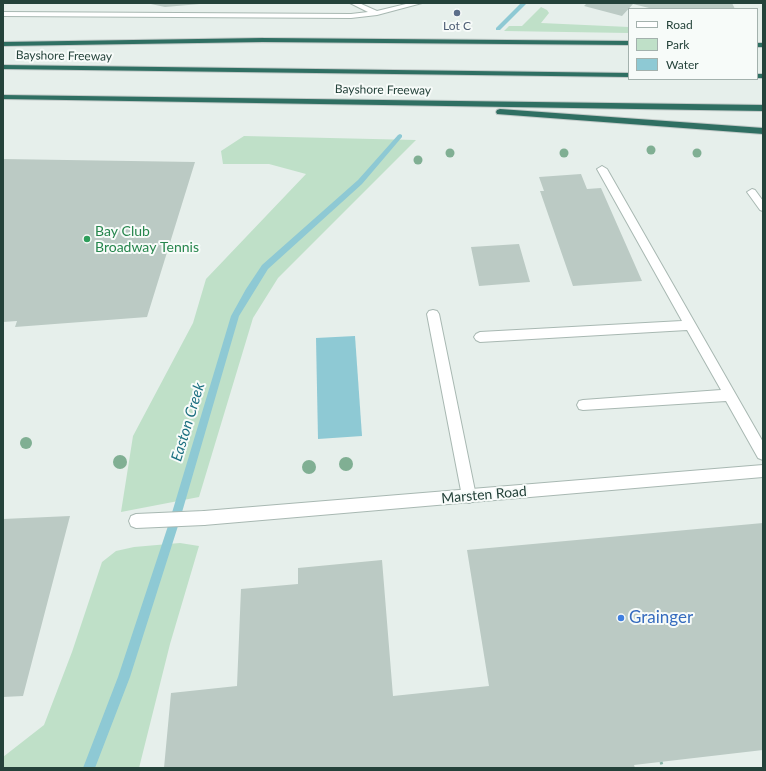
<!DOCTYPE html>
<style>
body{margin:0}
#map{position:relative;width:766px;height:771px;overflow:hidden;background:#e6efeb;font-family:Lato,sans-serif}
canvas{display:block}
.frame{position:absolute;inset:0;border:4px solid #24423a;pointer-events:none}
.legend{position:absolute;left:628px;top:8px;width:130px;height:72px;box-sizing:border-box;background:#f7fbf9;border:1px solid #a3b1ad;margin:0;padding:5px 7px;list-style:none;font-size:12px;color:#24423a}
.legend li{display:flex;align-items:center;gap:8px;height:20px}
.legend b{width:20px;border:1px solid #a3b1ad}
</style>
<div id="map">
<canvas width="766" height="771"></canvas>
<div class="frame"></div>
<ul class="legend">
<li><b style="height:5px;background:#fff"></b>Road</li>
<li><b style="height:11px;background:#bfe0c8"></b>Park</li>
<li><b style="height:11px;background:#8ec9d4"></b>Water</li>
</ul>
</div>
<script>
const c = document.querySelector('canvas').getContext('2d');
c.lineJoin = 'round';
function fill(path, color) {
  c.fillStyle = color;
  c.fill(path, 'evenodd');
}
function shape(rows) {
  const path = new Path2D();
  for (const r of rows) {
    path.moveTo(r[0], r[1]);
    for (let i = 2; i < r.length; i += 2) path.lineTo(r[i], r[i + 1]);
  }
  return path;
}
function strokePath(path, color, width, dash) {
  c.strokeStyle = color;
  c.lineWidth = width;
  c.lineCap = dash ? 'butt' : 'round';
  c.setLineDash(dash || []);
  c.stroke(path);
}
function drawText(font, color, halo, rows, align = 'center') {
  c.font = font + ' Lato,sans-serif';
  c.lineWidth = 4;
  c.setLineDash([]);
  c.textBaseline = 'middle';
  c.strokeStyle = halo;
  c.fillStyle = color;
  for (const [text, x, y, turn = 0] of rows) {
    c.save();
    c.translate(x, y);
    c.rotate((+turn || 0) * Math.PI / 180);
    c.textAlign = isNaN(turn) ? turn : align;
    if (halo) c.strokeText(text, 0, 0);
    c.fillText(text, 0, 0);
    c.restore();
  }
}
const green = shape([
 [541,7,547,10,549,13,541,23,629,27,629,33,504,31,509,26,522,26],
 [244,136,416,140,278,278,253,318,199,497,121,512,133,436,193,323,206,279,306,174,269,164,223,164,221,151],
 [180,543,199,546,170,644,139,768,3,768,3,757,44,725,72,652,102,562,116,551,134,547]
]);
const water = shape([
 [355,336,362,436,318,439,316,338]
]);
const stream = shape([
 [521,3,527,3,500,30,496,30,496,28,521,3],
 [400,134,402,135,402,137,362,184,268,269,239,316,178,526,130,677,95,768,83,768,118,677,168,526,231,316,246,289,262,265,358,180,398,135,400,134]
]);
const building = shape([
 [146,3,200,3,200,4,165,7],
 [587,3,732,3,735,9,653,9,633,4,622,16,584,6],
 [3,159,195,162,147,317,15,327,17,321,3,322],
 [581,174,587,189,601,188,642,281,573,286,540,191,544,191,539,177],
 [519,244,530,282,479,286,471,247],
 [70,516,23,696,3,697,3,519],
 [763,523,763,750,634,765,635,768,164,768,171,693,237,686,241,589,298,584,298,568,382,560,393,696,489,686,467,550]
]);
const path = shape([
 [661,762,663,768]
]);
const lane = shape([
 [350,3,359,3,377,11,410,3,422,3,377,15,351,18,3,16,3,12,351,14,368,12,350,3],
 [602,166,607,169,763,442,763,460,758,458,726,401,583,410,579,409,577,405,579,401,583,400,721,390,687,330,480,342,476,340,474,337,476,334,480,332,682,321,597,169,602,166],
 [752,189,755,190,763,201,763,211,760,210,747,192,752,189],
 [433,310,437,311,439,314,476,496,474,501,469,503,464,501,462,496,427,314,429,311,433,310],
 [204,511,209,513,211,518,209,523,204,525,136,528,131,526,129,521,131,516,136,514,204,511]
]);
const street = shape([
 [763,465,763,477,204,525,199,523,197,518,199,513,204,511,763,465]
]);
const highway = shape([
 [263,38,629,41,629,45,263,42,3,46,3,42,263,38],
 [757,43,763,43,763,47,757,47,757,43],
 [3,65,629,73,629,77,3,69,3,65],
 [757,74,763,74,763,78,757,78,757,74],
 [3,95,763,105,763,111,3,99,3,95],
 [500,109,763,128,763,134,497,114,496,112,497,110,500,109]
]);
const trees = [
 [651,150,4.5],
 [450,153,4.5],
 [564,153,4.5],
 [697,153,4.5],
 [418,160,4.5],
 [26,443,6],
 [120,462,7],
 [346,464,7],
 [309,467,7]
];
const markers = [
 [457,13,4,"#5c6f8a"],
 [87,239,4,"#2e9e5b"],
 [621,618,4,"#3f7fe0"]
];
const farServicenames = [
 ["Lot C",457,26]
];
const farStreetnames = [
 ["Bayshore Freeway",64,56,1],
 ["Bayshore Freeway",383,90,1]
];
const leisureNames = [
 ["Bay Club",95,231],
 ["Broadway Tennis",95,247]
];
const streetNames = [
 ["Marsten Road",484,495,-5]
];
const waterNames = [
 ["Easton Creek",188,422,-73]
];
const nearShopnames = [
 ["Grainger",629,618]
];
fill(green, '#bfe0c8');
fill(water, '#8ec9d4');
fill(stream, '#8ec9d4');
fill(building, '#bbcac4');
strokePath(lane, '#a8b8b2', 2);
strokePath(street, '#a8b8b2', 2);
strokePath(highway, '#c2cac8', 2);
strokePath(path, '#86b3a5', 3, [2.5, 4]);
fill(lane, '#fff');
fill(street, '#fff');
fill(highway, '#2f6f62');
c.fillStyle = '#80af93';
for (const [x, y, r] of trees) {
  c.beginPath();
  c.arc(x, y, r, 0, 2 * Math.PI);
  c.fill();
}
for (const [x, y, r, color] of markers) {
  const dot = new Path2D();
  dot.arc(x, y, r, 0, 2 * Math.PI);
  c.fillStyle = color;
  c.fill(dot);
  strokePath(dot, '#f7fbf9', 1.5);
}
drawText('12px', '#4e5e75', '#f7fbf9', farServicenames);
drawText('12px', '#24423a', '#f7fbf9', farStreetnames);
drawText('14px', '#27864d', '#f7fbf9', leisureNames, 'left');
drawText('14px', '#24423a', '#f7fbf9', streetNames);
drawText('italic 15px', '#1c6f80', '#f7fbf9', waterNames);
drawText('17px', '#366cbe', '#f7fbf9', nearShopnames, 'left');
</script>
